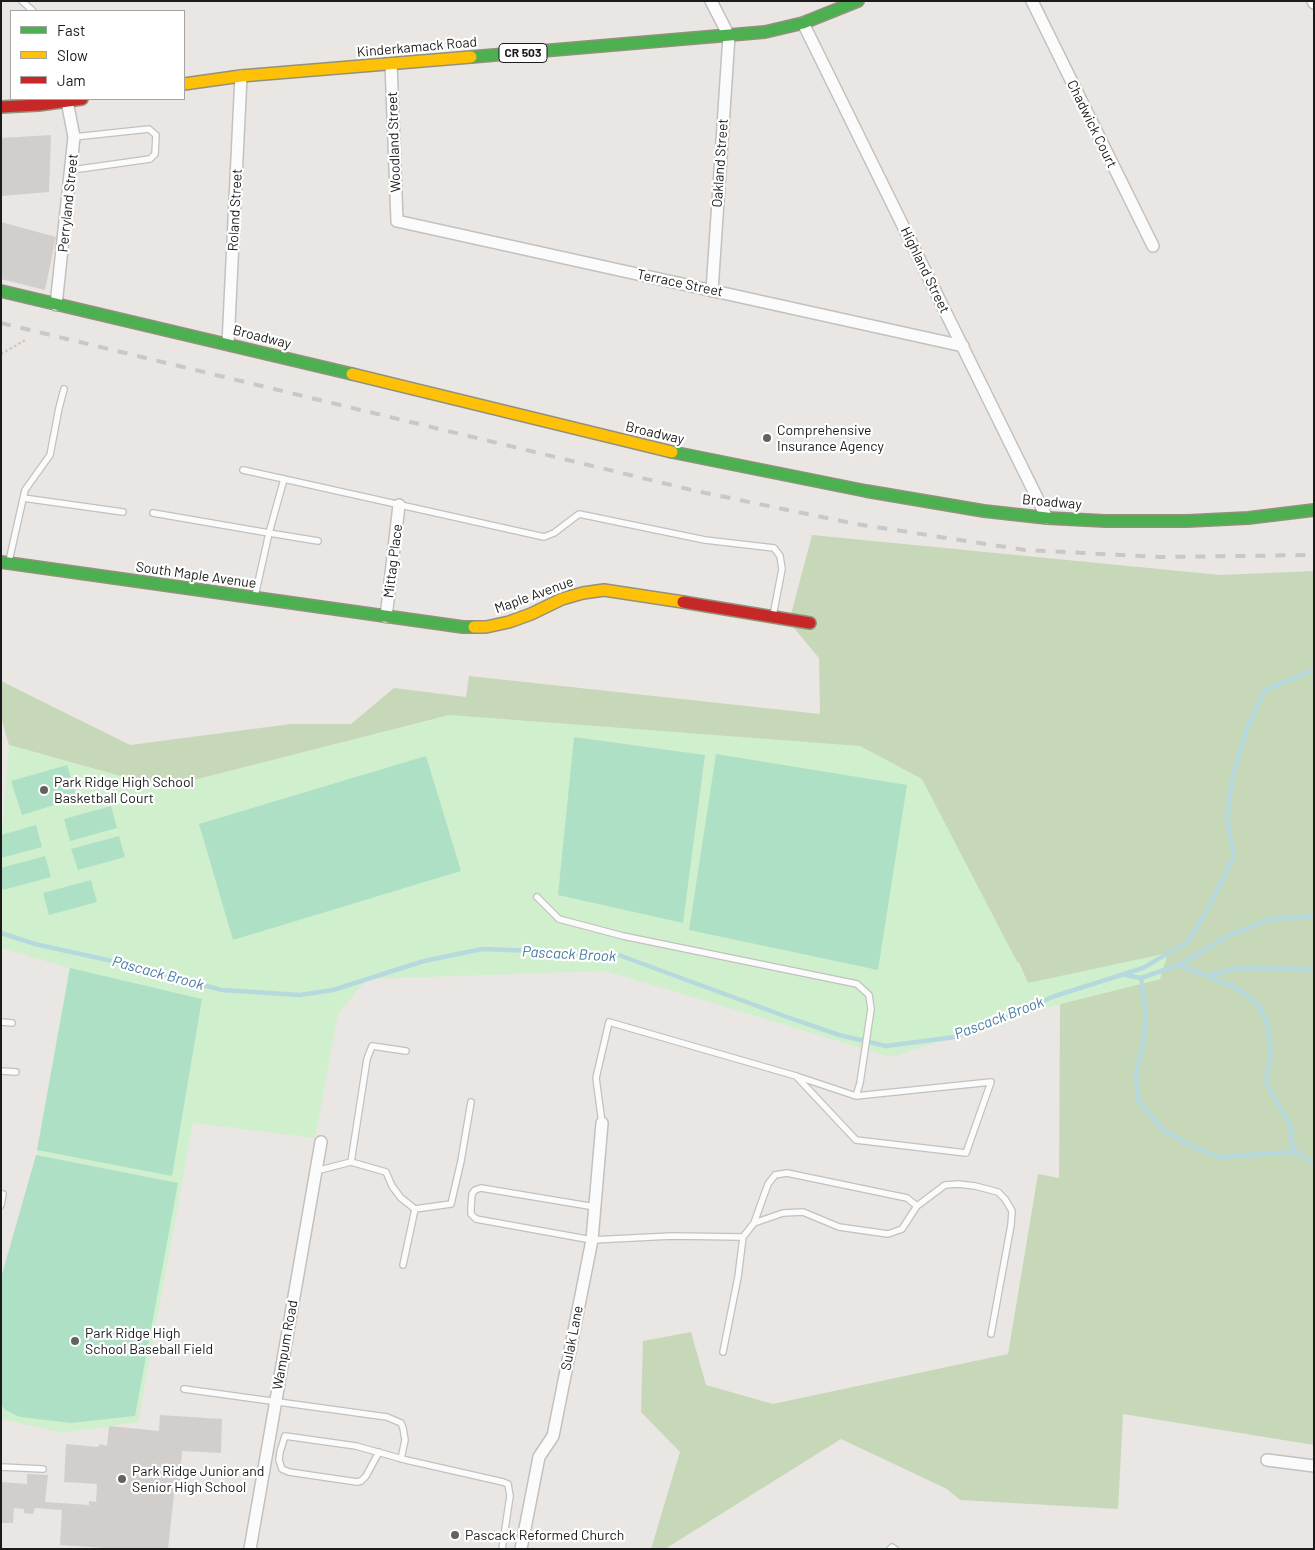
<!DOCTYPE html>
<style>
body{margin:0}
#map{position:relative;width:1315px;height:1550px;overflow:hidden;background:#e9e6e3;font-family:Barlow,sans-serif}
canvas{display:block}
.frame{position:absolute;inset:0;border:2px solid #1b1b1b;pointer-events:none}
.legend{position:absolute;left:10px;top:10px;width:175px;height:90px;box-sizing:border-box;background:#fff;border:1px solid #a4a4a4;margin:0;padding:6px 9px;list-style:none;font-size:15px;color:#1b1b1b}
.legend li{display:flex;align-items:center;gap:10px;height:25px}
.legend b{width:25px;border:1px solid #a4a4a4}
</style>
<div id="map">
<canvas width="1315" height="1550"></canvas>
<div class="frame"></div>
<ul class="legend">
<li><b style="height:6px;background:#4caf50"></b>Fast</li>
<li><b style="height:6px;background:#ffc107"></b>Slow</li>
<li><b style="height:6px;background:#c62828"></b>Jam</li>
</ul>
</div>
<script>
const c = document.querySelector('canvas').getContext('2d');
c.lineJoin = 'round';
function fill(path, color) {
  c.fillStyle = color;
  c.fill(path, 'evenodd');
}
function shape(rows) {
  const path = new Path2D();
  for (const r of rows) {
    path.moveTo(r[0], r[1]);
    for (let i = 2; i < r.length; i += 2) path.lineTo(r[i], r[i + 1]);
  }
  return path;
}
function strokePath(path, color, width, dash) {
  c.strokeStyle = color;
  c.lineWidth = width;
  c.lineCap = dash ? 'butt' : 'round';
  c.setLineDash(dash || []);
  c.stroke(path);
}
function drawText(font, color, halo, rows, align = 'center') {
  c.font = font + ' Barlow,sans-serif';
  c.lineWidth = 4.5;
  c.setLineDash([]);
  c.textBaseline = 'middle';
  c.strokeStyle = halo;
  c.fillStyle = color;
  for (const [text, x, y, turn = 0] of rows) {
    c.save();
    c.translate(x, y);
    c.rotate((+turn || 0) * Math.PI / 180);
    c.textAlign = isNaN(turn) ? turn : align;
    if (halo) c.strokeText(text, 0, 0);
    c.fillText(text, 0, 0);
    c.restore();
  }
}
const forest = shape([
 [812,535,1220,575,1314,571,1314,1445,1123,1414,1118,1509,960,1500,947,1489,841,1439,665,1549,651,1549,680,1452,641,1412,643,1341,691,1332,706,1385,773,1404,1008,1354,1038,1174,1059,1178,1060,1004,1160,979,1028,983,1019,963,450,715,163,788,9,745,1,717,1,681,130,745,291,724,351,724,394,688,466,697,469,676,820,714,819,658,789,622]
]);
const park = shape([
 [450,715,860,746,922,779,1028,983,1168,953,1160,979,1060,1004,891,1057,606,971,367,979,338,1014,315,1138,193,1123,138,1422,63,1433,1,1419,1,1279,15,1279,69,968,1,948,1,824,3,823,9,745,163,788]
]);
const pitch = shape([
 [574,737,705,755,683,923,558,895],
 [716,754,907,785,878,970,689,930],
 [426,756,461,871,233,940,199,824],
 [67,765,77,798,22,815,11,781],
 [111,806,117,828,70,841,64,819],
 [36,825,42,847,1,858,1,835],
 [119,836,125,857,78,870,71,849],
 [45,856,51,877,3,890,1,884,1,868],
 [91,880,97,902,49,915,43,893],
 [70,968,202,999,172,1176,37,1150],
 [36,1155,178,1183,135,1416,71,1423,20,1417,5,1410,1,1404,1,1278]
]);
const stream = shape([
 [1,933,35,944,112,961,222,990,300,995,333,990,424,961,482,949,616,954,787,1017,839,1035,886,1046,955,1037,1055,996,1143,968,1189,941,1212,901,1234,856,1227,818,1232,780,1247,728,1265,690,1314,670],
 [1179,965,1235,987,1258,1004,1267,1023,1271,1053,1266,1083,1291,1127,1291,1142,1296,1152],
 [1125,975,1141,978,1146,1014,1143,1045,1136,1072,1138,1100,1163,1130,1192,1146,1218,1157,1296,1152,1314,1164],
 [1210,975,1240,968,1314,969],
 [1141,978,1179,965,1228,936,1269,919,1314,916]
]);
const building = shape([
 [51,135,49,192,1,196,1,138],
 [1,222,56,237,45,290,1,279],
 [160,1415,222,1419,221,1453,182,1451,180,1482,170,1483,170,1486,175,1486,168,1549,118,1549,60,1545,62,1510,35,1508,33,1514,24,1513,24,1509,14,1508,13,1523,1,1523,1,1482,27,1484,27,1474,48,1475,45,1502,89,1505,89,1501,96,1502,97,1484,64,1482,66,1444,98,1447,100,1444,107,1446,109,1426,159,1431]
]);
const path = shape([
 [1,354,27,339]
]);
const lane = shape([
 [22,1,33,11],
 [72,170,150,159,155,154,156,135,149,129,74,137],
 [284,479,544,537,554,533,579,514,705,540,774,548,780,556,782,569,773,616],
 [23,498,123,512],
 [153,513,269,533,284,479,243,470],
 [9,561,25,490,50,455,59,408,64,389],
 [255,596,269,533,318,541],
 [537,897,559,919,623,936,857,984,869,995,871,1009,860,1083,856,1096],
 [1,1022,12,1023],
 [1,1071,16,1072],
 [602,1123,596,1078,609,1022,796,1076,856,1096,991,1082,966,1153,856,1140,796,1076],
 [351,1162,386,1172,392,1186,401,1198,415,1209,403,1265],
 [316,1171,351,1162,367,1059,372,1046,406,1051],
 [1,1194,3,1194,1,1205],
 [595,1207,481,1188,475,1190,472,1194,471,1208,471,1214,476,1219,592,1240,672,1236,743,1237,754,1223,768,1184,775,1175,787,1173,907,1198,917,1206],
 [415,1209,451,1204,461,1161,471,1102],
 [754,1223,783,1213,803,1212,839,1227,888,1234,902,1229,917,1206,945,1185,958,1184,975,1186,998,1192,1005,1199,1012,1211,1011,1225,991,1334],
 [723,1352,738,1277,743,1237],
 [184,1389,387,1417,401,1423,403,1428,405,1440,401,1459],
 [379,1452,366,1476,361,1481,357,1482,289,1472,282,1469,279,1460,280,1452,285,1436,356,1446,406,1460,503,1482,508,1484,510,1496,502,1549],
 [1,1467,43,1469],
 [890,1549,892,1547,895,1549]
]);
const street = shape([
 [711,1,729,36,712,291],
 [1032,1,1153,246],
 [1313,1,1314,3],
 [803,23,1047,518],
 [391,64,397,221,963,346],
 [56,305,74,137,67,101],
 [228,344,241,76],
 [386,617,399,505],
 [1267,1460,1314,1466],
 [250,1549,321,1142],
 [521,1549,539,1457,553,1436,592,1240,602,1123]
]);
const fast = shape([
 [471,57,765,32,803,23,858,1],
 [1,291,352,374],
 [672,452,866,491,984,511,1047,518,1105,521,1187,521,1248,518,1314,510],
 [1,562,463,627,474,627]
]);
const slow = shape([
 [184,84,241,76,471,57],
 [352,374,672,452],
 [474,627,486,627,509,622,531,614,562,599,583,593,604,590,683,602]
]);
const jam = shape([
 [1,107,39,105,82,99],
 [683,602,810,623]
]);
const rail = shape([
 [1,323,696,491,856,524,1025,550,1161,557,1314,555]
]);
const markers = [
 [767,438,5,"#636261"],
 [44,790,5,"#636261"],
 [75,1341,5,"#636261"],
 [122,1479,5,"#636261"],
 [455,1535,5,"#636261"]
];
const shields = [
 [523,53,48]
];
const shieldNames = [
 ["CR 503",523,53]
];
const streetNames = [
 ["Kinderkamack Road",417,47,-5],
 ["Chadwick Court",1092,124,64],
 ["Woodland Street",394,142,-92],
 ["Oakland Street",720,163,-86],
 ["Perryland Street",68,203,-84],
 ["Roland Street",235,210,-87],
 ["Highland Street",925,270,64],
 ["Terrace Street",680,283,12],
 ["Broadway",262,337,14],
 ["Broadway",655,433,13],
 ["Broadway",1052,502,5],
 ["Mittag Place",393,561,-83],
 ["South Maple Avenue",196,575,8],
 ["Maple Avenue",534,595,-20],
 ["Sulak Lane",572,1338,-79],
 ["Wampum Road",285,1345,-80]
];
const poiNames = [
 ["Comprehensive",777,430],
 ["Insurance Agency",777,446],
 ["Park Ridge High School",54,782],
 ["Basketball Court",54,798],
 ["Park Ridge High",85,1333],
 ["School Baseball Field",85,1349],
 ["Park Ridge Junior and",132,1471],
 ["Senior High School",132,1487],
 ["Pascack Reformed Church",465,1535]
];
const waterNames = [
 ["Pascack Brook",569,954,3],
 ["Pascack Brook",158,973,15],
 ["Pascack Brook",999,1018,-21]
];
fill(forest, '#c6d8b8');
fill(park, '#d0f0cd');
fill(pitch, '#aee0c6');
strokePath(stream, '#b6d9dd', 4.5);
fill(building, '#d2cecc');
strokePath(lane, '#c2c1bf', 8);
strokePath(street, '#c2c1bf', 14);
strokePath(fast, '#93917c', 14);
strokePath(slow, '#93917c', 14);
strokePath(jam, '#93917c', 14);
strokePath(path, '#d5c5c4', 2.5, [2.5, 2.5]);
strokePath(lane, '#fcfbfb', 5.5);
strokePath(street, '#fcfbfb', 11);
strokePath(fast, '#4caf50', 11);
strokePath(slow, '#ffc107', 11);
strokePath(jam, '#c62828', 11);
strokePath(rail, '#c9c8c8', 4, [10, 10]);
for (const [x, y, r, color] of markers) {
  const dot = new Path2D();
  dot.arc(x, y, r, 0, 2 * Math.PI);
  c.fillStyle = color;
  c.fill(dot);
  strokePath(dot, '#fff', 2);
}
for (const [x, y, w] of shields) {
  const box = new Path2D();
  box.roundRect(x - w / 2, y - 9.5, w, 19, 4);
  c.fillStyle = '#fff';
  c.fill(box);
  strokePath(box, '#1b1b1b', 1);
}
drawText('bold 12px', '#1b1b1b', null, shieldNames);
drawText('14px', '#1b1b1b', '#fff', streetNames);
drawText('14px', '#1b1b1b', '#fff', poiNames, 'left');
drawText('italic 15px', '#467ba0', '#fff', waterNames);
</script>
